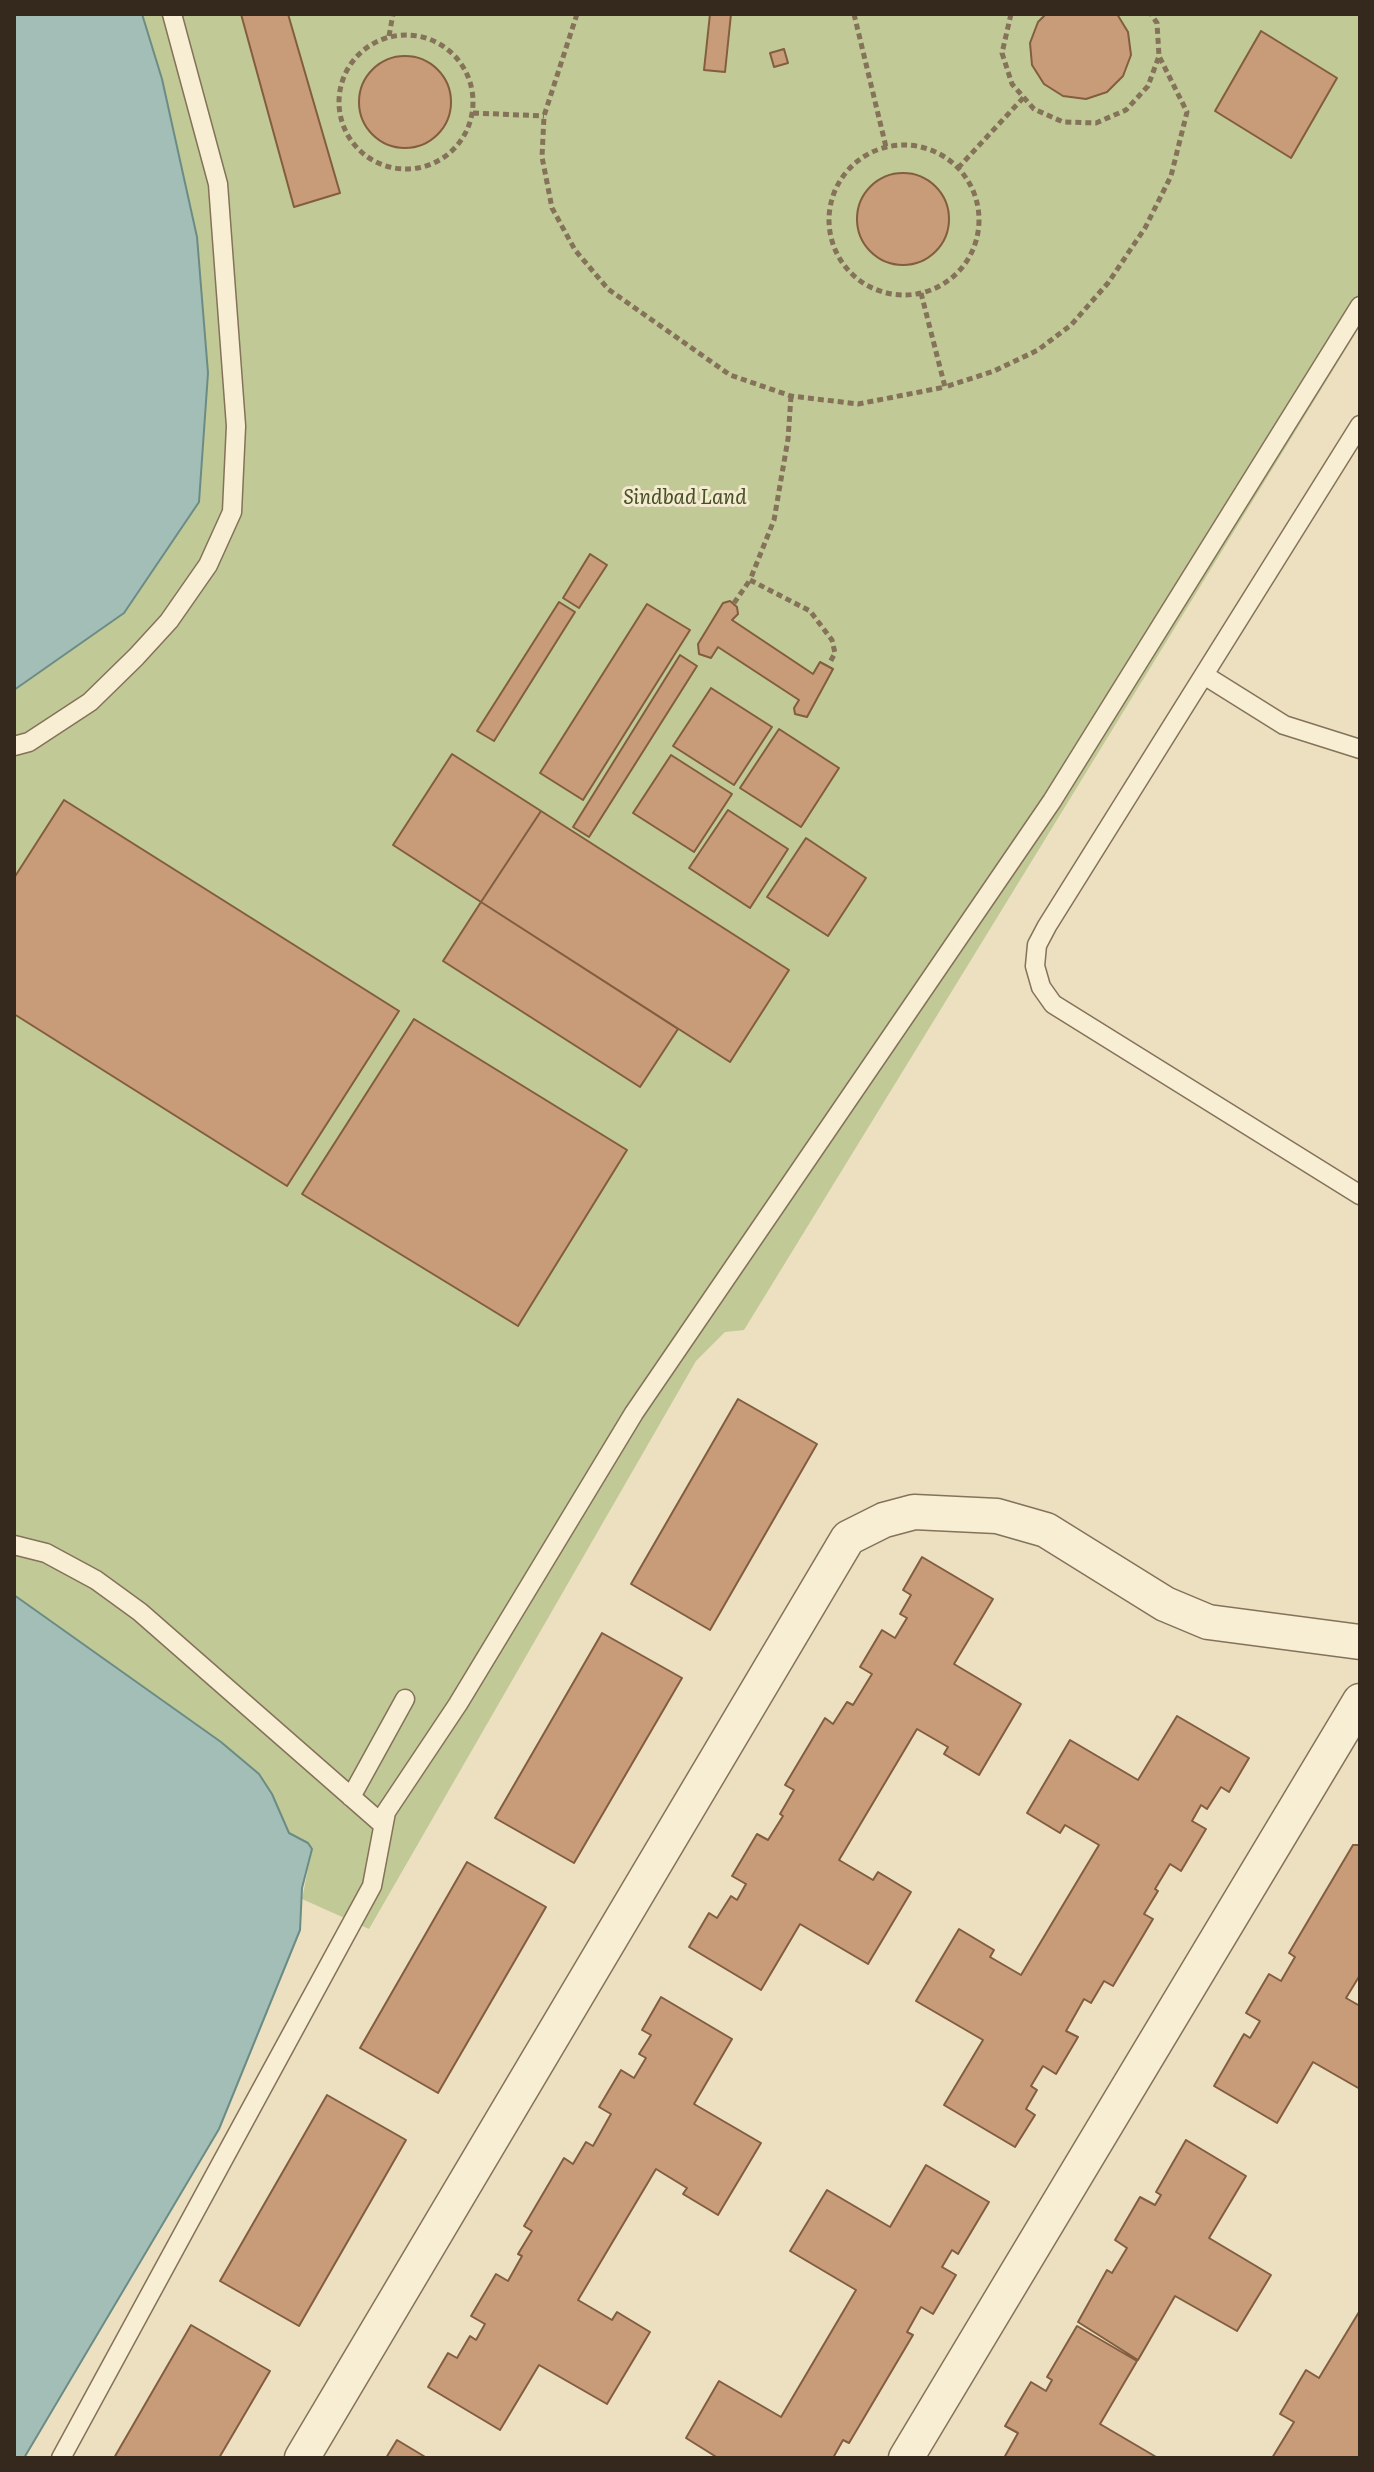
<!DOCTYPE html>
<style>
body{margin:0}
#map{position:relative;width:1374px;height:2472px;overflow:hidden;background:#ece0c1;font-family:Literata,serif}
canvas{display:block}
.frame{position:absolute;inset:0;border:16px solid #35291d;pointer-events:none}
</style>
<div id="map">
<canvas width="1374" height="2472"></canvas>
<div class="frame"></div>
</div>
<script>
const c = document.querySelector('canvas').getContext('2d');
c.lineJoin = 'round';
function fill(path, color) {
  c.fillStyle = color;
  c.fill(path, 'evenodd');
}
function shape(rows) {
  const path = new Path2D();
  for (const r of rows) {
    if (r.length === 3) {
      path.moveTo(r[0] + r[2], r[1]);
      path.arc(r[0], r[1], r[2], 0, 2 * Math.PI);
      continue;
    }
    path.moveTo(r[0], r[1]);
    for (let i = 2; i < r.length; i += 2) path.lineTo(r[i], r[i + 1]);
  }
  return path;
}
function strokePath(path, color, width, dash) {
  c.strokeStyle = color;
  c.lineWidth = width;
  c.lineCap = dash ? 'butt' : 'round';
  c.setLineDash(dash || []);
  c.stroke(path);
}
function drawText(font, color, halo, rows, align = 'center') {
  c.font = font + ' Literata,serif';
  c.lineWidth = 6;
  c.setLineDash([]);
  c.textBaseline = 'middle';
  c.strokeStyle = halo;
  c.fillStyle = color;
  for (const [text, x, y, turn = 0] of rows) {
    c.save();
    c.translate(x, y);
    c.rotate((+turn || 0) * Math.PI / 180);
    c.textAlign = isNaN(turn) ? turn : align;
    if (halo) c.strokeText(text, 0, 0);
    c.fillText(text, 0, 0);
    c.restore();
  }
}
const green = shape([
 [142,14,1360,14,1360,326,744,1330,725,1332,696,1361,369,1929,302,1899,312,1849,289,1833,259,1774,221,1742,14,1595,14,690,124,613,208,373,197,237,162,79]
]);
const water = shape([
 [14,14,142,14,162,79,197,237,208,373,199,502,124,613,14,690,14,14],
 [14,1595,221,1742,259,1774,272,1794,289,1833,308,1843,312,1849,302,1888,300,1930,219,2129,24,2458,14,2458,14,1595]
]);
const building = shape([
 [241,14,288,14,340,193,294,207,241,14],
 [710,14,731,14,725,72,704,70,710,14],
 [1046,14,1117,14,1128,32,1131,55,1123,76,1107,92,1086,99,1063,96,1044,84,1032,65,1030,43,1038,22,1046,14],
 [1261,31,1337,78,1291,158,1215,111,1261,31],
 [784,49,788,63,774,67,770,53,784,49],
 [405,102,46],
 [903,219,46],
 [590,554,607,565,579,608,563,598,590,554],
 [730,601,737,607,738,614,732,620,813,674,820,662,833,669,807,717,795,714,794,708,799,700,718,647,711,658,699,654,698,644,723,603,730,601],
 [559,602,575,612,494,741,477,731,559,602],
 [647,604,690,630,583,800,540,773,647,604],
 [680,655,697,666,589,837,573,827,680,655],
 [711,688,772,727,734,785,673,746,711,688],
 [779,729,839,768,801,827,740,788,779,729],
 [452,754,541,811,481,902,393,845,452,754],
 [671,755,732,794,694,852,633,813,671,755],
 [64,800,399,1011,287,1186,14,1014,14,878,64,800],
 [728,810,788,849,750,908,689,868,728,810],
 [541,811,789,970,730,1062,481,902,541,811],
 [806,838,866,878,828,936,767,897,806,838],
 [481,902,678,1029,640,1087,443,961,481,902],
 [414,1019,627,1150,518,1326,302,1194,414,1019],
 [738,1399,817,1444,710,1630,631,1584,738,1399],
 [922,1557,993,1599,954,1664,1021,1704,979,1775,944,1754,948,1747,917,1729,839,1860,873,1880,878,1872,911,1892,868,1964,800,1924,761,1990,689,1947,709,1913,717,1918,731,1896,737,1900,746,1884,732,1876,757,1834,768,1840,783,1816,780,1814,794,1790,785,1785,825,1718,833,1724,847,1702,853,1705,872,1674,860,1667,882,1630,895,1638,907,1618,900,1614,911,1595,903,1590,922,1557],
 [602,1633,682,1678,574,1863,495,1818,602,1633],
 [1177,1716,1249,1758,1229,1792,1221,1787,1207,1809,1201,1805,1192,1821,1206,1829,1181,1871,1170,1864,1155,1889,1158,1891,1144,1914,1153,1919,1113,1986,1104,1981,1091,2003,1084,1999,1066,2031,1078,2037,1056,2074,1043,2066,1031,2086,1037,2090,1026,2109,1035,2115,1015,2147,944,2105,983,2040,916,2001,959,1929,994,1950,990,1957,1021,1975,1099,1845,1065,1825,1060,1833,1027,1813,1070,1740,1138,1780,1177,1716],
 [1353,1845,1360,1845,1360,1975,1346,1998,1360,2006,1360,2089,1313,2062,1277,2123,1214,2086,1244,2034,1250,2038,1260,2021,1246,2013,1269,1974,1281,1981,1295,1957,1289,1953,1353,1845],
 [467,1862,546,1907,438,2093,360,2048,467,1862],
 [661,1997,732,2039,694,2104,761,2143,718,2215,683,2194,687,2188,656,2169,578,2300,612,2320,617,2312,650,2332,607,2404,539,2365,500,2430,428,2387,448,2353,457,2358,470,2336,476,2340,485,2324,471,2316,496,2274,508,2281,522,2256,518,2254,532,2231,524,2226,564,2158,573,2164,586,2142,593,2146,611,2114,599,2107,621,2070,634,2078,646,2058,639,2054,651,2035,642,2030,661,1997],
 [327,2095,406,2140,299,2326,220,2281,327,2095],
 [1186,2140,1246,2176,1209,2238,1271,2275,1237,2331,1175,2296,1138,2360,1078,2322,1107,2270,1112,2273,1127,2248,1115,2240,1140,2197,1155,2205,1161,2195,1156,2192,1186,2140],
 [926,2165,989,2202,958,2254,952,2250,942,2267,956,2275,933,2314,921,2307,907,2332,913,2335,849,2443,843,2440,833,2458,718,2458,686,2438,719,2381,781,2417,856,2290,790,2251,827,2190,890,2227,926,2165],
 [1359,2312,1360,2458,1272,2458,1294,2422,1280,2414,1306,2370,1319,2378,1359,2312],
 [191,2325,270,2371,219,2458,114,2458,191,2325],
 [1077,2326,1137,2361,1100,2424,1158,2458,1004,2458,1018,2433,1005,2426,1031,2382,1046,2391,1052,2380,1047,2377,1077,2326],
 [397,2440,427,2458,386,2458,397,2440]
]);
const path = shape([
 [577,14,544,116,542,157,552,208,575,250,608,289,730,375,791,396,858,404,945,387],
 [854,14,886,147],
 [1011,14,1002,53,1012,84,1034,109,1063,122,1096,123,1126,110,1148,86,1159,56,1157,23,1151,14],
 [406,102,67],
 [389,36,393,14],
 [473,113,544,116],
 [904,220,75],
 [958,168,1024,97],
 [921,293,945,387,994,371,1038,350,1071,325,1108,283,1145,228,1171,176,1187,112,1159,56],
 [791,396,788,439,774,520,750,580,810,611,832,640,835,653,829,664],
 [734,603,750,580]
]);
const service = shape([
 [1360,425,1047,926,1037,945,1035,966,1041,987,1053,1004,1360,1195],
 [1204,675,1284,725,1360,749],
 [14,746,29,742,90,702,136,657,169,621,208,565,232,512,236,426,218,184,172,14],
 [14,1545,46,1553,96,1580,140,1612,381,1823],
 [351,1797,405,1699],
 [61,2458,372,1886,386,1812,458,1704,634,1413,1052,801,1360,306]
]);
const minor = shape([
 [302,2458,848,1538,884,1520,914,1512,997,1516,1046,1530,1165,1604,1208,1622,1360,1642],
 [906,2458,1360,1701]
]);
const parkNames = [
 ["Sindbad Land",685,498]
];
fill(green, '#c1c996');
fill(water, '#a3beb7');
strokePath(water, '#6b8c85', 2);
fill(building, '#c89c78');
strokePath(building, '#825d40', 2);
strokePath(service, '#847259', 21);
strokePath(minor, '#847259', 37);
strokePath(path, '#847259', 5, [6, 4]);
strokePath(service, '#f7eed4', 18);
strokePath(minor, '#f7eed4', 34);
drawText('italic 20px', '#445025', '#f4ead0', parkNames);
</script>
